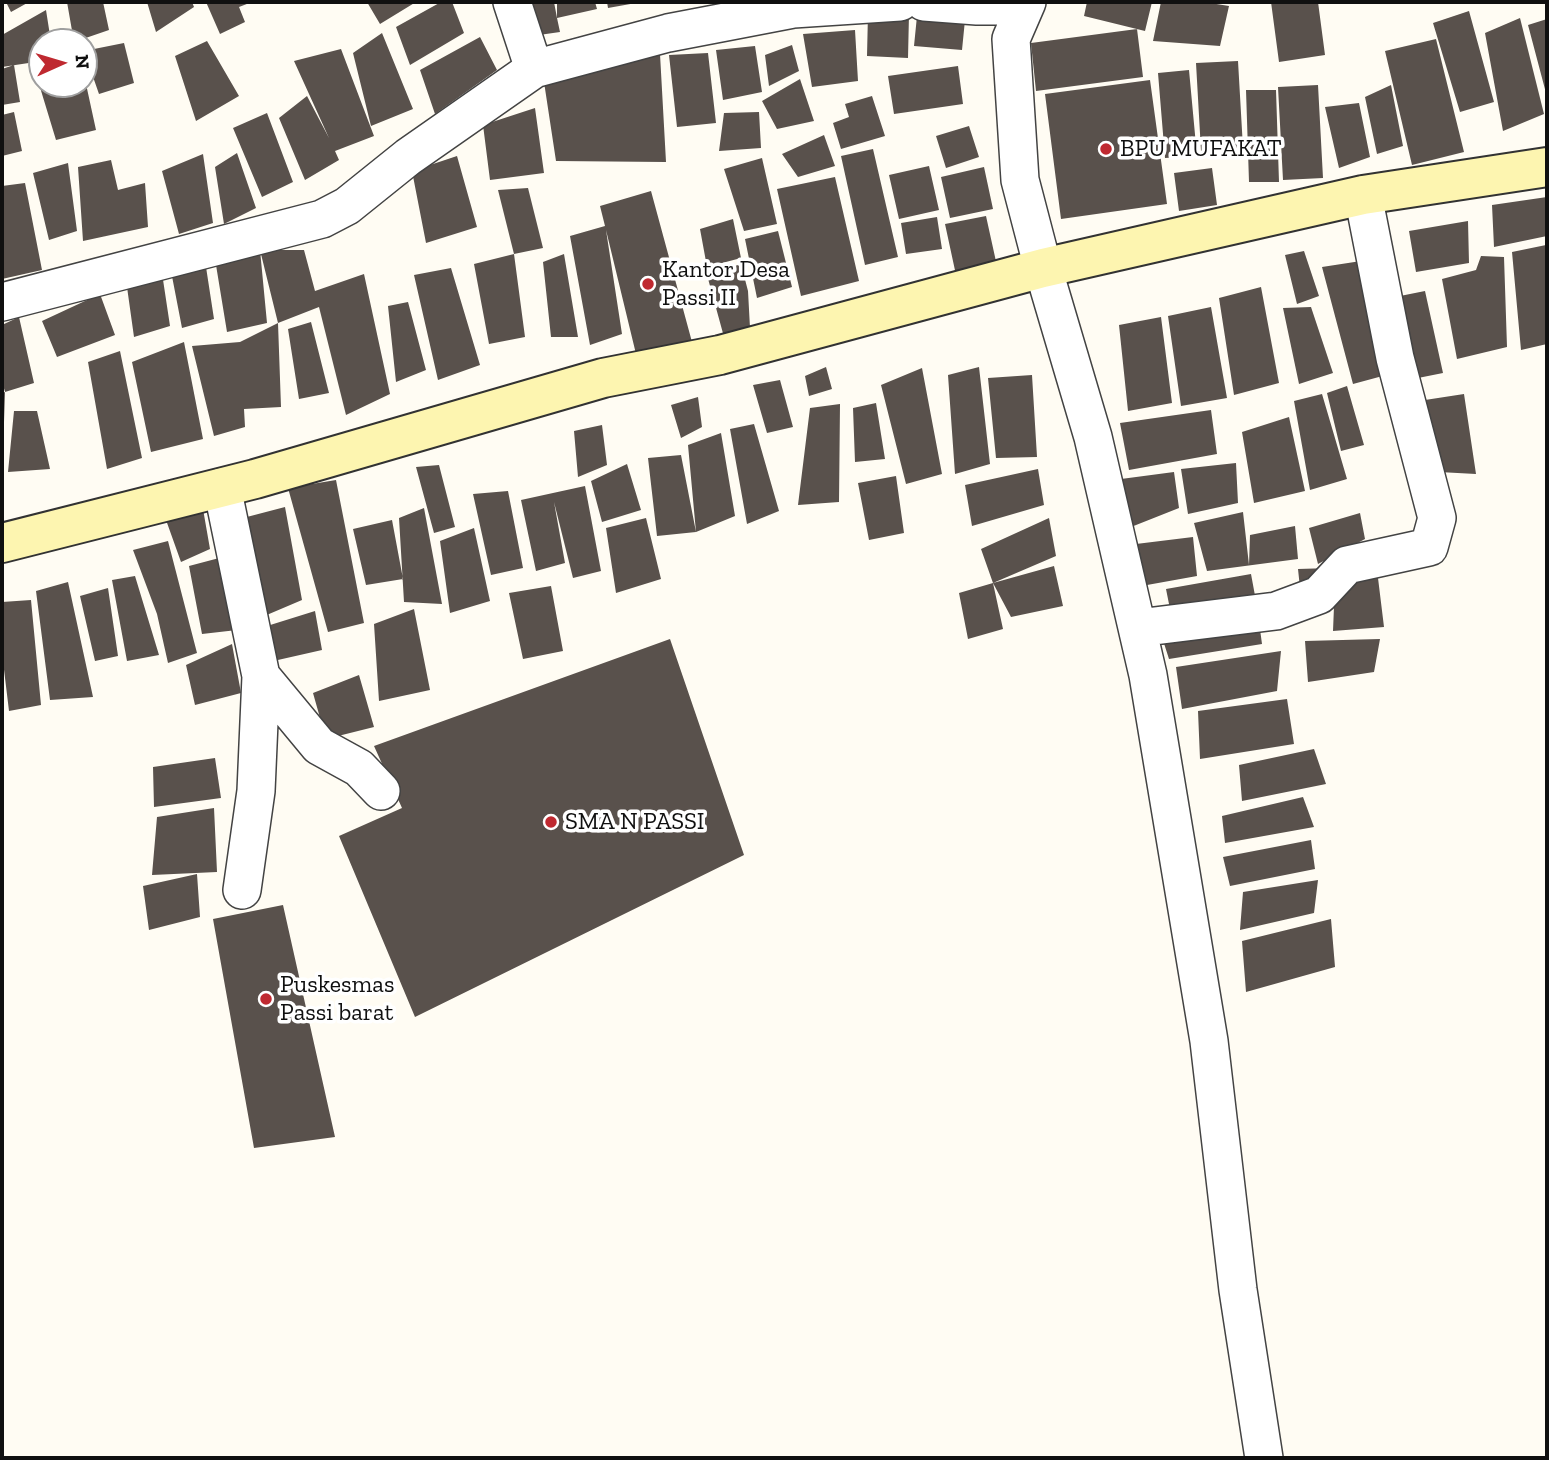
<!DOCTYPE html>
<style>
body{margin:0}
#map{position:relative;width:1549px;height:1460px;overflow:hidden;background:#fffcf3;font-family:"Zilla Slab",serif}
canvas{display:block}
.frame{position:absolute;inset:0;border:4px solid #101010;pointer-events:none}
.north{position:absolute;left:28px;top:28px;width:70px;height:70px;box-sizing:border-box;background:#fff;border:2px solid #9f9f9f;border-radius:50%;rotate:86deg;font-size:19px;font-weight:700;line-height:28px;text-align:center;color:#101010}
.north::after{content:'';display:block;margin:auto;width:24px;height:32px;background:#bf2930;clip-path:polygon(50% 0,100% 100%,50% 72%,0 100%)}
</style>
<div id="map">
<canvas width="1549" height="1460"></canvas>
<div class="frame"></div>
<div class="north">N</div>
</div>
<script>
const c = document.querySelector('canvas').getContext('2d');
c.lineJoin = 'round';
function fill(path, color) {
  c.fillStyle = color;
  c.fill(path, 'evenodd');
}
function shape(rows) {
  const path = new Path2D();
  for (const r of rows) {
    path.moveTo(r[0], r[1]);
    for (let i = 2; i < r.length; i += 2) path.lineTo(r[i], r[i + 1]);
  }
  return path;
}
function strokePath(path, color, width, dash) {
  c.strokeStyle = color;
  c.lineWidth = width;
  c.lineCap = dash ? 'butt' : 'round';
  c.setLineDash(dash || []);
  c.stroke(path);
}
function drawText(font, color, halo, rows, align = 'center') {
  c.font = font + ' "Zilla Slab",serif';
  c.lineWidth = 7;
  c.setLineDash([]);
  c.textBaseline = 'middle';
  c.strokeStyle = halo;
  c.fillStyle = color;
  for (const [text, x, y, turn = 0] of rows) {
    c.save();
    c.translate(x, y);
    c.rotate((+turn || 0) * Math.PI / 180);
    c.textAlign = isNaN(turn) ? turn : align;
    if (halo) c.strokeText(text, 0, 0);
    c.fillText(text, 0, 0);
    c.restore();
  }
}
const building = shape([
 [6,2,29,2,11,12],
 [67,2,103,2,109,30,74,42],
 [147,2,192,2,194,7,156,32],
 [206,2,252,2,239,7,245,22,220,34],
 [367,2,416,2,380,24],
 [441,2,452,2,464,33,410,65,396,27],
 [528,2,554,2,557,18,557,2,595,2,597,9,557,18,560,32,539,35],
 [607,2,635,2,636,3,608,8],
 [1087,2,1152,2,1145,31,1084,16],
 [1161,2,1204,2,1229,6,1220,46,1153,41],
 [1271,2,1318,2,1325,55,1279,62],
 [918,6,966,10,962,50,914,46],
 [46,10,51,42,42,42,42,61,2,67,2,35],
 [1469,11,1494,102,1460,112,1433,23],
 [868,13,909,14,908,58,867,56],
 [1520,18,1544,114,1503,131,1485,33],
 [1547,19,1547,93,1546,93,1528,25],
 [1137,29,1143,77,1036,91,1031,43],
 [855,30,858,81,812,87,803,34],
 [382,33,413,109,371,126,353,53],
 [480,37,497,70,435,114,420,70],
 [1436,39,1464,152,1412,165,1385,51],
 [207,41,239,96,196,121,175,56],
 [124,43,134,83,99,94,84,51],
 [792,45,799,71,769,86,765,55],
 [755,46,762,92,723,100,716,50],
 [341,49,374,136,335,151,339,160,305,180,279,118,307,96,329,138,294,61],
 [708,53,716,123,677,127,669,55],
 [660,54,666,162,556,161,544,82],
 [1238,61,1243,148,1201,151,1196,63],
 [14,65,20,102,2,105,2,69],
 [958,66,963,104,894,114,888,76],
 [1189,70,1197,156,1165,158,1158,73],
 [800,79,814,121,777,129,762,101],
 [1150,80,1167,204,1061,219,1045,94],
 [39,84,86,84,96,130,56,140],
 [1318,85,1323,178,1283,180,1278,87],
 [1391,85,1403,146,1377,154,1365,97],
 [1246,90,1276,90,1279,182,1249,182],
 [872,96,885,136,841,149,833,123,849,117,845,104],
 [1359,103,1370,157,1339,168,1325,107],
 [535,108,544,173,490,180,483,125],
 [14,112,22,151,2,156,2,115],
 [759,112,761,148,719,151,724,113],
 [267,113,293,182,262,197,233,128],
 [969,126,979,157,946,168,936,136],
 [824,135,835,166,798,177,782,154],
 [873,149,898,257,865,265,841,156],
 [237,153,256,208,224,224,215,167],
 [203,154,213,223,179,234,162,171],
 [457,156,477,227,426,243,412,171],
 [762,158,777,224,744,231,724,169],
 [111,160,118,190,145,183,148,227,83,241,78,167],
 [68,163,77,231,49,240,33,173],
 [929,166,939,210,899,219,889,175],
 [984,167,993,209,950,218,941,177],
 [1212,168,1217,205,1179,211,1174,173],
 [835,177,859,281,801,296,777,189],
 [25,183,42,270,2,279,2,186],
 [528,188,543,248,514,254,498,190],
 [651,191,692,342,636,354,606,230,622,334,590,345,570,236,605,226,600,206],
 [1547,197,1547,236,1494,247,1492,205],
 [986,216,997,266,956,275,945,224],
 [937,217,942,249,906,254,901,223],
 [733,219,741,258,707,267,700,229],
 [1468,221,1469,263,1416,272,1409,231],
 [778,231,792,287,757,298,745,239],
 [1546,245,1547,344,1521,350,1512,252],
 [260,250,267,323,227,332,216,265],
 [260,250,304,250,315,291,364,274,390,394,346,415,319,307,278,323,281,407,244,409,245,427,214,436,192,346,240,342,278,323],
 [1304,251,1319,296,1297,304,1285,255],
 [514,254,525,337,489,344,474,264],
 [564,254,578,337,551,337,543,262],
 [1481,256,1504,257,1507,347,1457,359,1442,279,1476,270],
 [1361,261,1390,374,1353,384,1322,267],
 [741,264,748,291,750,328,724,337,707,275],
 [206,267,214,319,182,328,171,271],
 [451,268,480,365,438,380,414,275],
 [162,273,170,326,134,337,127,287],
 [1261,287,1279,383,1234,395,1219,298],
 [1425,291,1443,373,1413,379,1395,297],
 [100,294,115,335,57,357,42,321],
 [408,302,426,370,396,382,388,306],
 [1211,307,1227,398,1181,406,1168,316],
 [1311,307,1333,373,1299,384,1283,308],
 [19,317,34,383,5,392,4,422,2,421,2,393,5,392,2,381,2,325],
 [1161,317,1172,403,1128,411,1119,325],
 [311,322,329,393,299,399,288,329],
 [184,342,203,439,151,452,132,362],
 [120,351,142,458,107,469,88,362],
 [826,367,832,389,809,396,805,376],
 [979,367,990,464,955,474,948,375],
 [922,368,942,474,906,484,881,385],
 [1032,375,1037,457,996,458,988,378],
 [780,380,793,427,767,433,753,385],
 [1347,386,1364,445,1341,451,1327,393],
 [1322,394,1347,479,1310,490,1294,401],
 [1464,394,1476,474,1439,472,1425,400],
 [698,397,702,427,681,438,671,405],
 [876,403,885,459,855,462,853,408],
 [840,404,839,502,798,505,810,408],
 [1211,410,1217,454,1129,470,1120,423],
 [14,411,37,411,50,469,8,472],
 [1289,417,1305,491,1254,503,1242,432],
 [754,424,779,511,747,524,730,429],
 [602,425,607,465,578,477,574,431],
 [721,433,735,516,696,532,688,445],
 [681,455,696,532,657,536,648,458],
 [1236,463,1238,503,1188,514,1181,469],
 [627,464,641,510,602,522,591,481],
 [439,465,455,527,434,533,416,467],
 [1038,469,1044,505,972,526,965,485],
 [1174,472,1179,508,1126,529,1121,479],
 [896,476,904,533,869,540,858,483],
 [336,480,364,623,328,632,288,488],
 [585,486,601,571,573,578,554,502,565,563,536,571,521,500],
 [508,491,523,568,491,575,473,494],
 [285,507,302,600,262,617,243,518],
 [424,508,442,604,404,602,399,518],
 [203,509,210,549,181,562,166,520],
 [1243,512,1249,565,1250,535,1295,526,1298,559,1207,571,1194,523],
 [1360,513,1365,539,1318,564,1309,528],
 [646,518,661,579,616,593,606,528],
 [1049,518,1056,556,993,583,981,549],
 [392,520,403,579,366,585,353,529],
 [474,528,490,601,450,613,440,541],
 [1193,537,1197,576,1147,585,1136,544],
 [168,541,197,653,168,663,157,614,133,550],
 [223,557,237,630,202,634,189,566],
 [1054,566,1063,606,1011,617,993,583,1003,629,968,639,959,593,993,583],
 [1331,568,1300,588,1298,569],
 [1251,574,1256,601,1171,614,1166,589],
 [135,576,159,655,127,661,112,580],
 [1378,578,1384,627,1333,631,1335,582],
 [68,582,93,697,50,700,36,591],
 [551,586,563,651,523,659,509,593],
 [108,588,118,656,95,661,80,596],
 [31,600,41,705,9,711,2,653,2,602],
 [414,609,430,690,379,701,374,624],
 [315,611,322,650,269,662,267,626],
 [1259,622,1262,644,1169,659,1161,634],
 [670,639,744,855,415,1017,339,836,402,808,374,746],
 [1380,639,1374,672,1308,682,1305,641],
 [232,644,241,693,195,705,186,665],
 [1281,651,1277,691,1182,709,1176,667],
 [359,675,374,727,326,739,313,693],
 [1287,699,1294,744,1200,759,1198,711],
 [1314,749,1326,784,1242,801,1239,765],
 [215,758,221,798,154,807,153,767],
 [1303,797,1314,827,1225,843,1222,816],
 [214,808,217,872,152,875,157,817],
 [1311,840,1315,869,1230,886,1223,857],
 [197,874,200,917,149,930,143,886],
 [1318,880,1314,913,1240,930,1243,892],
 [283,905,335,1137,254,1148,213,919],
 [1331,919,1335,967,1246,992,1242,941]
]);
const street = shape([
 [512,2,534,69],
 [924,2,977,6,1024,6],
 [1027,2,1011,39,1020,180,1043,268,1093,437,1148,675,1209,1041,1238,1290,1264,1458],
 [2,302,322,219,347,206,408,157,534,69,668,33,793,9,900,2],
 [222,487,261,676,319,746,359,768,381,791],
 [1138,628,1276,611,1319,595,1347,565,1429,547,1437,518,1395,358,1363,195],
 [242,890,256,791,261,676]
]);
const secondary = shape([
 [2,543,255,479,603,378,720,355,1043,268,1363,195,1547,167]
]);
const markers = [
 [1106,149,7,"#bf2930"],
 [648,284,7,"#bf2930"],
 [551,822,7,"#bf2930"],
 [266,999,7,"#bf2930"]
];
const poiNames = [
 ["BPU MUFAKAT",1120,149],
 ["Kantor Desa",662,270],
 ["Passi II",662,298],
 ["SMA N PASSI",565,822],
 ["Puskesmas",280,985],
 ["Passi barat",280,1013]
];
fill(building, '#59514c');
strokePath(street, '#434343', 40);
strokePath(secondary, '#323232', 42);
strokePath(street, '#fff', 37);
strokePath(secondary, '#fdf5b0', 38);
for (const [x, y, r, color] of markers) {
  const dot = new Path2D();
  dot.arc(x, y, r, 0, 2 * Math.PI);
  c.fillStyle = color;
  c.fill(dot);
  strokePath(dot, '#fff', 2.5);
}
drawText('24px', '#101010', '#fff', poiNames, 'left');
</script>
